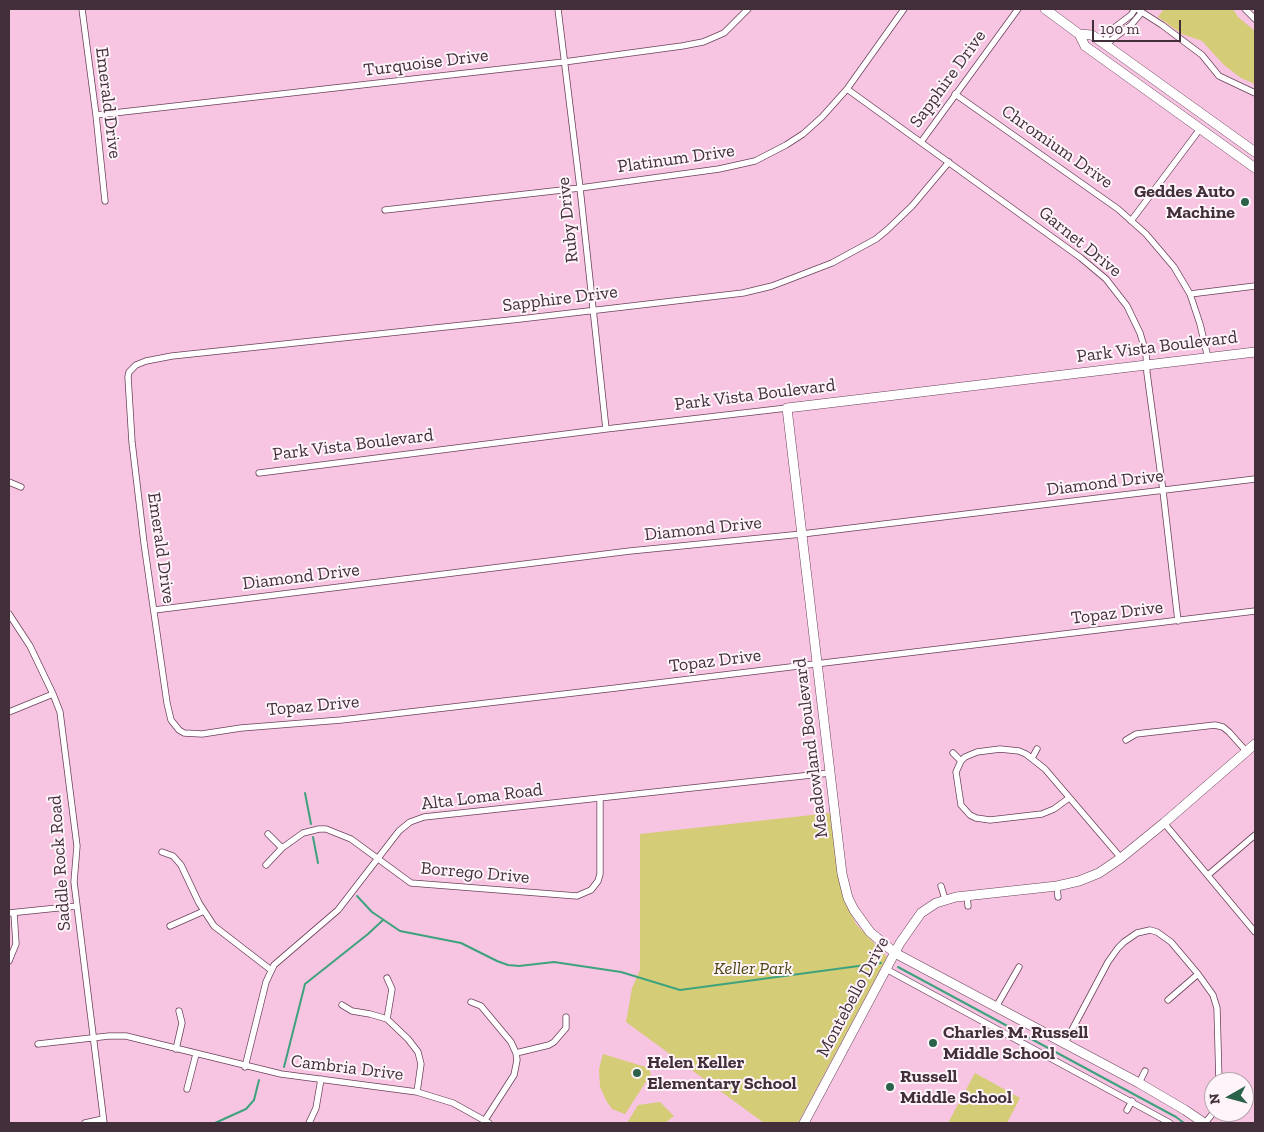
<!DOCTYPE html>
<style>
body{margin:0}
#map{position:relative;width:1264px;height:1132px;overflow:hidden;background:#f7c5e2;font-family:"Zilla Slab",serif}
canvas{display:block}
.frame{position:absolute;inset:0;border:10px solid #422f3a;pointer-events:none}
.north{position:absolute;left:1204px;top:1072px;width:50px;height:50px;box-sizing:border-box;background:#fef4fa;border:1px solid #b3a5ad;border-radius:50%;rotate:263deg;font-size:14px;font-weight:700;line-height:20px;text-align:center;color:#422f3a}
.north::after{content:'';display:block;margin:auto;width:18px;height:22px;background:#2a624a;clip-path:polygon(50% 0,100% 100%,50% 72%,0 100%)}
.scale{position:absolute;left:1092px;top:20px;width:89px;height:22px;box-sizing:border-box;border:2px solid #422f3a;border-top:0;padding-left:6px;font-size:15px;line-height:18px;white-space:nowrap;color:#422f3a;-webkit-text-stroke:4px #fef4fa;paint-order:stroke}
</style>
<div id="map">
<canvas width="1264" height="1132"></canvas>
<div class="frame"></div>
<div class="north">N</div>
<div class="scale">100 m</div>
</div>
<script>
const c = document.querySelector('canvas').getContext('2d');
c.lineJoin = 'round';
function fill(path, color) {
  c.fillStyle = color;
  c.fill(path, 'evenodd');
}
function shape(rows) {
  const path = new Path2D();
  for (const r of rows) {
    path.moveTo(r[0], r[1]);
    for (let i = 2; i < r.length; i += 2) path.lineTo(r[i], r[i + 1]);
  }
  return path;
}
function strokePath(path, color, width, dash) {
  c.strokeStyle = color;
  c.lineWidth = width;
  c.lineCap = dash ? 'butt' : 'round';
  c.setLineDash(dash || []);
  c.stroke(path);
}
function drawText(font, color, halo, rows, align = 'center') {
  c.font = font + ' "Zilla Slab",serif';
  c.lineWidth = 4;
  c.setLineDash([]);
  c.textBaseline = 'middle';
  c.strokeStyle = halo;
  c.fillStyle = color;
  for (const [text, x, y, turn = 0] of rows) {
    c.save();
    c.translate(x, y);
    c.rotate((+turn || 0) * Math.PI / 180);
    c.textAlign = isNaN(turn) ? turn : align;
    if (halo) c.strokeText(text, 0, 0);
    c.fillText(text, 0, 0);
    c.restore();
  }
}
const green = shape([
 [1164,9,1233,9,1238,17,1255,31,1255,84,1241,78,1224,65,1202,41,1182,34,1158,17],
 [830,813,837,869,844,899,856,924,887,957,798,1123,764,1123,626,1022,632,988,640,970,640,834],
 [603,1054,649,1068,651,1074,625,1114,612,1109,607,1102,600,1087,599,1069],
 [975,1073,1020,1098,1007,1123,948,1123],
 [660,1102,674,1116,665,1123,627,1123,638,1105]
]);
const stream = shape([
 [305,793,311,824],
 [313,837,318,863],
 [357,896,372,912,400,931,461,943,497,961,508,965,519,966,554,962,621,972,680,990,881,963],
 [898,967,1176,1117,1184,1123],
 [284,1067,305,984,368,934,383,920],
 [215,1123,246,1109,254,1100,259,1080]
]);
const street = shape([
 [82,9,96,115,105,201],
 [558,9,580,188,606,429],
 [1137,9,1162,25,1202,55,1219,76,1255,93],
 [1245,9,1255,19],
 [1105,45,1131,25,1142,12],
 [1105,45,1107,35,1110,31,1131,15,1135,9],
 [847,89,1081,258,1106,279,1127,306,1140,333,1146,353,1147,373,1163,491,1178,621],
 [955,94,1118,209,1146,234,1174,267,1190,294,1200,324,1208,358],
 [96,115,564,62,682,46,703,42,724,33,748,9],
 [921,142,1018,9],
 [949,162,912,206,887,230,876,239,832,263,772,286,743,293,520,319,172,356,146,361,136,365,129,372,128,377,132,442,144,543,167,703,171,720,179,730,184,733,202,734,241,728,341,720,616,688,1255,611],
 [385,210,580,188,719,169,755,161,786,145,803,134,822,117,847,89,904,9],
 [1131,221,1200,129],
 [1190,294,1255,286],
 [259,473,606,429,787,408],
 [9,482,21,487],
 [154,610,630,551,802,534,1255,479],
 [9,614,30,646,53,694,60,712,77,846,74,882,77,906,104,1123],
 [9,712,53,694],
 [1126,740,1136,734,1215,725,1223,727,1229,732,1246,751],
 [953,753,961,761],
 [1032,758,1037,749],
 [1069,798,1054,809,1042,814,990,820,976,818,970,815,961,805,956,772,961,761,965,757,977,752,1000,749,1019,751,1026,754,1045,769,1121,858],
 [1164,823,1255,932],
 [268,834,282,848],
 [162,852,173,856,181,865,199,903,214,926,271,970],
 [266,865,282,848,303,833,319,829,326,829,351,839,411,883,577,896,591,890,598,881,600,874,600,798],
 [1208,875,1255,835],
 [941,886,945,899],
 [1057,886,1058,897],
 [967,895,968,906],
 [9,913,77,906],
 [170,926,204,911],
 [9,961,16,944,14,913],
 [886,969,1170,1123],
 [387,978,392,989,387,1019],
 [1168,1000,1198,974],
 [471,1002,481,1006,511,1042,516,1053,517,1060,514,1075,485,1120],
 [342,1005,352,1011,370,1014,387,1019,408,1039,418,1052,421,1064,417,1092],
 [996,1007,1019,967],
 [1065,1043,1108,962,1118,948,1124,942,1137,933,1150,930,1157,932,1171,942,1198,974,1213,995,1217,1008,1219,1082],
 [38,1044,109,1036,126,1036,281,1074,417,1092,453,1103,489,1123],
 [176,1049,182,1023,179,1011],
 [516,1053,549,1045,554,1042,566,1028,566,1017],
 [245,1067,266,982,274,965,338,910,399,831,410,822,424,817,830,773],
 [1139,1083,1145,1071],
 [187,1089,196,1054],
 [1127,1110,1132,1101],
 [85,1123,103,1119],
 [309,1123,316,1108,321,1079],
 [1205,1123,1214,1112]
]);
const secondary = shape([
 [804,1123,900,943,921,913,936,903,956,897,1057,886,1079,881,1099,873,1121,858,1164,823,1255,744],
 [1204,1123,1185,1110,1139,1083,895,953,870,932,854,910,848,898,842,874,787,408,1255,352]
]);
const primary = shape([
 [1045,9,1079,34,1092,35,1255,152],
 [1079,34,1085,46,1255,168]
]);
const markers = [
 [1245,202,5,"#2a624a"],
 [933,1043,5,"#2a624a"],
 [637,1073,5,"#2a624a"],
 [890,1087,5,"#2a624a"]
];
const streetNames = [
 ["Turquoise Drive",426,63,-7],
 ["Sapphire Drive",948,79,-54],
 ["Emerald Drive",108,103,83],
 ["Chromium Drive",1057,147,35],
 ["Platinum Drive",676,159,-8],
 ["Ruby Drive",568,220,-96],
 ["Garnet Drive",1080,242,39],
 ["Sapphire Drive",560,299,-7],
 ["Park Vista Boulevard",1157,347,-7],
 ["Park Vista Boulevard",755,395,-7],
 ["Park Vista Boulevard",353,445,-7],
 ["Diamond Drive",1105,483,-7],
 ["Diamond Drive",703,529,-6],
 ["Emerald Drive",161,548,82],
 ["Diamond Drive",301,577,-7],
 ["Topaz Drive",1117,613,-7],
 ["Topaz Drive",715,661,-7],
 ["Topaz Drive",313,706,-5],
 ["Meadowland Boulevard",811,748,-97],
 ["Alta Loma Road",482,797,-7],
 ["Saddle Rock Road",60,863,-94],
 ["Borrego Drive",475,873,5],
 ["Montebello Drive",853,997,-62],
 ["Cambria Drive",347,1068,7]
];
const poiNames = [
 ["Geddes Auto",1235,192,"right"],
 ["Machine",1235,213,"right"],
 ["Charles M. Russell",943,1033],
 ["Middle School",943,1054],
 ["Helen Keller",647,1063],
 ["Elementary School",647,1084],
 ["Russell",900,1077],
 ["Middle School",900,1098]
];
const parkNames = [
 ["Keller Park",753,969]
];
fill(green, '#d4cc76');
strokePath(stream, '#3fa27e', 2);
strokePath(street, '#6a415a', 7);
strokePath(secondary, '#6a415a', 10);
strokePath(primary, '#6a415a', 10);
strokePath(street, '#fff', 5.5);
strokePath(secondary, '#fff', 9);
strokePath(primary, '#fff', 9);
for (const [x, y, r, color] of markers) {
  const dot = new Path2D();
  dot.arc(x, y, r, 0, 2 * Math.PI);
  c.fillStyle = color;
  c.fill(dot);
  strokePath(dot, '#fef4fa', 2);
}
drawText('18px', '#422f3a', '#fef4fa', streetNames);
drawText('bold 18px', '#422f3a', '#fef4fa', poiNames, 'left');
drawText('italic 18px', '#4e4814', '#fef4fa', parkNames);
</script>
